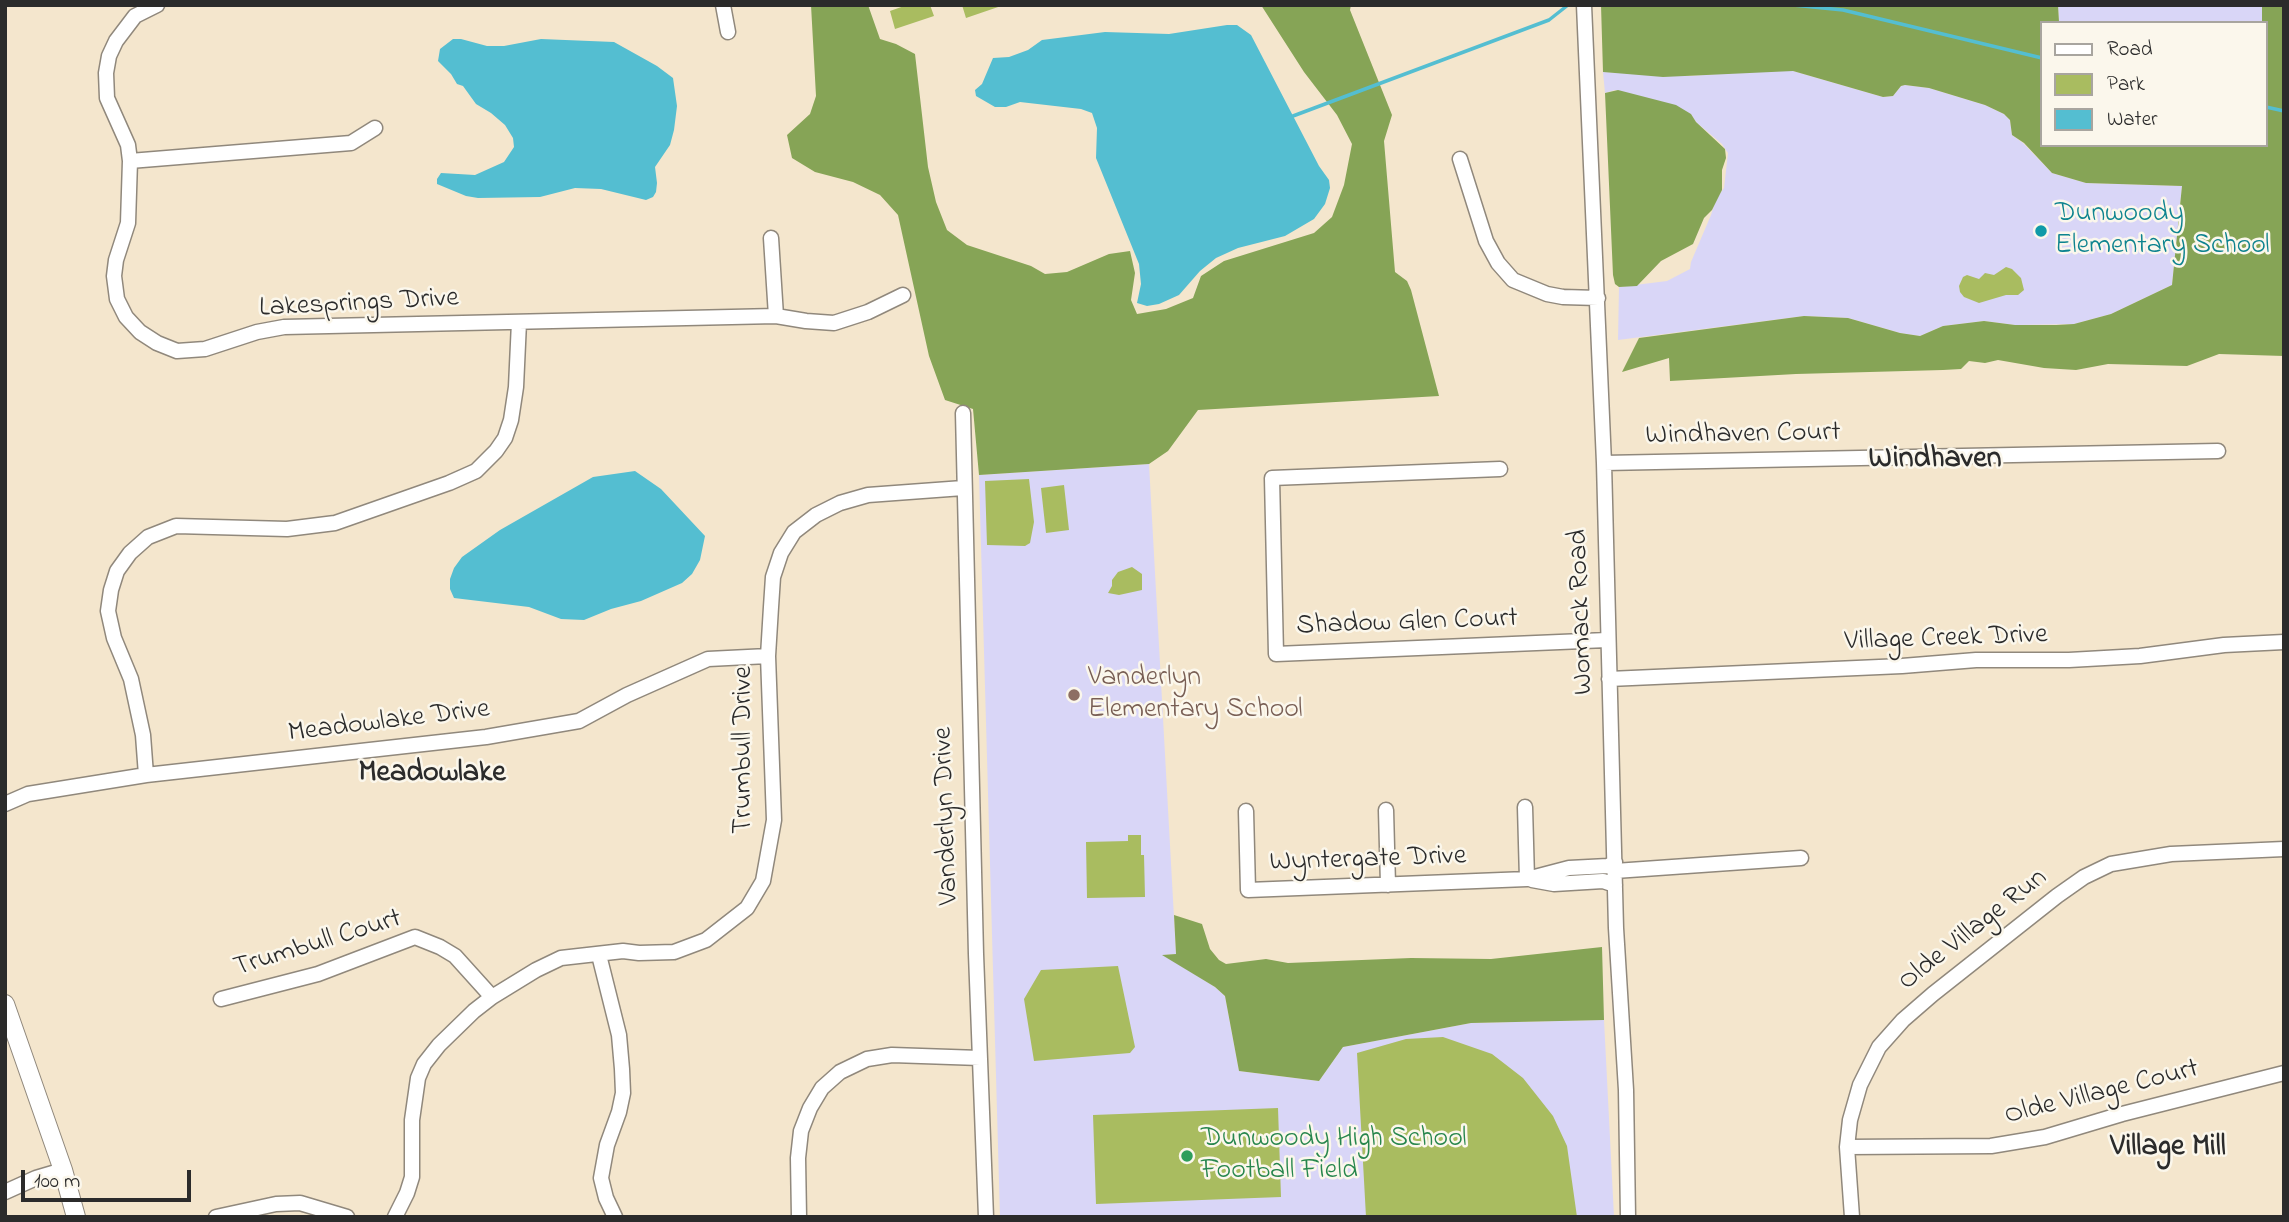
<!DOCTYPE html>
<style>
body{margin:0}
#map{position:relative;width:2289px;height:1222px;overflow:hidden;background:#f4e6cd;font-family:"Indie Flower",sans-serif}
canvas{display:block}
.frame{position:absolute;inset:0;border:7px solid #2b2b2b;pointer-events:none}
.legend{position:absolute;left:2040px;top:21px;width:228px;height:126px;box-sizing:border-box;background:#fbf7ec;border:2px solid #a8a59f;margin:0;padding:9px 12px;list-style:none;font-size:21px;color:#2b2b2b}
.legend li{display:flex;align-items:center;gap:14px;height:35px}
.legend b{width:35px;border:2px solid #a8a59f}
.scale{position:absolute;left:21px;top:1170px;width:170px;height:32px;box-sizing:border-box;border:4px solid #2b2b2b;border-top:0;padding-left:9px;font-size:21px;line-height:24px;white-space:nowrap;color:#2b2b2b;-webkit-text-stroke:5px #fbf7ec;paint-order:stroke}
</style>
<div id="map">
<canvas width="2289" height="1222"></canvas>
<div class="frame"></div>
<ul class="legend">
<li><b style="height:9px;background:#fff"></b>Road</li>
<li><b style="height:19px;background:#a9bc60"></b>Park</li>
<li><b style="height:19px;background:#54bed1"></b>Water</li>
</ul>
<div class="scale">100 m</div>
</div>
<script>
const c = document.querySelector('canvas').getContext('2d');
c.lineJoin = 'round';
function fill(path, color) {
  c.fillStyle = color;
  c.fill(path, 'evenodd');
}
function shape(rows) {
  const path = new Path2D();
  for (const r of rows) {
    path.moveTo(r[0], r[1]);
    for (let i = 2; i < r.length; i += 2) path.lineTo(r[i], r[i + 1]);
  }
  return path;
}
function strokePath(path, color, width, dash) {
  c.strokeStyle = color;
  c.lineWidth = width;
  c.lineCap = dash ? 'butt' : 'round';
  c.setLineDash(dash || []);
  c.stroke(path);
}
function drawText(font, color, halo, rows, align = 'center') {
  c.font = font + ' "Indie Flower",sans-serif';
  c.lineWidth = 5;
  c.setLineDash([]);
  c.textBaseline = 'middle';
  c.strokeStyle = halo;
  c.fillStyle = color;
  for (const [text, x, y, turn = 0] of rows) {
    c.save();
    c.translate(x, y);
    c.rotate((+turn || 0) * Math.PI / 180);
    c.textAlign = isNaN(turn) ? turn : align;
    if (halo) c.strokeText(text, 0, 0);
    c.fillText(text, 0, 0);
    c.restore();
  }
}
const built = shape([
 [2058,5,2262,5,2262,23,2059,23],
 [1758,71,1793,71,1883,97,1893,96,1901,86,1905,85,1929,88,1985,105,2004,114,2010,120,2012,135,2023,143,2052,173,2086,183,2182,186,2172,285,2111,314,2074,324,2015,325,1984,321,1943,326,1920,336,1900,333,1848,318,1804,316,1618,340,1619,287,1667,281,1690,269,1691,262,1711,215,1716,199,1724,188,1728,153,1722,144,1696,122,1691,114,1615,90,1605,93,1603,72,1690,76],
 [1149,464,1176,954,1164,955,1215,987,1225,996,1239,1071,1319,1081,1343,1047,1471,1023,1604,1020,1614,1217,1000,1217,979,475]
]);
const green = shape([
 [907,5,930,5,934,16,895,29,890,11],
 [962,5,1004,5,966,18],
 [2006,267,2012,269,2021,278,2024,290,2018,295,2006,295,1979,303,1964,297,1960,292,1959,286,1963,277,1967,275,1979,279,1985,273,1994,275],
 [1029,479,1034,522,1030,543,1025,546,987,545,985,481],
 [1064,485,1069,530,1046,533,1041,488],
 [1132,567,1142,574,1142,590,1119,595,1108,593,1112,586,1112,580,1118,572],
 [1128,835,1141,835,1141,855,1144,855,1145,897,1087,898,1086,842,1128,841],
 [1118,966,1135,1047,1130,1053,1034,1061,1024,999,1041,970],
 [1443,1037,1492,1054,1523,1078,1553,1116,1567,1146,1577,1217,1366,1217,1357,1053,1406,1039],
 [1278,1108,1281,1197,1096,1204,1093,1115]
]);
const forest = shape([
 [811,5,868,5,880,39,896,44,915,54,928,167,936,202,947,230,967,245,1031,266,1045,274,1067,272,1109,254,1130,251,1135,273,1131,300,1137,314,1166,309,1193,298,1201,276,1224,261,1314,233,1332,217,1344,185,1352,144,1337,115,1304,72,1261,5,1351,5,1350,10,1392,115,1384,141,1395,272,1407,281,1411,290,1439,396,1198,410,1168,451,1149,464,979,475,973,409,945,400,929,356,898,215,880,195,853,182,815,172,792,158,787,135,810,114,816,96],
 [1601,5,2058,5,2059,22,2062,23,2042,23,2042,145,2266,145,2266,23,2262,23,2262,5,2284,5,2284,356,2219,354,2187,366,2108,364,2076,370,2044,368,1998,360,1985,363,1969,361,1961,369,1943,370,1796,374,1670,381,1669,358,1622,372,1639,338,1804,316,1848,318,1900,333,1920,336,1943,326,1984,321,2015,325,2056,325,2074,324,2111,314,2172,285,2182,186,2086,183,2052,173,2024,143,2012,135,2010,120,2004,114,1985,105,1929,88,1905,85,1901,86,1893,96,1883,97,1793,71,1663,77,1603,72],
 [1618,90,1676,105,1691,114,1696,122,1725,149,1726,158,1722,170,1722,190,1712,210,1704,218,1693,244,1661,261,1637,286,1619,287,1615,284,1613,275,1605,93],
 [1174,915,1202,924,1210,949,1219,960,1226,964,1266,959,1288,963,1411,958,1491,959,1602,947,1604,1020,1471,1023,1343,1047,1319,1081,1239,1071,1225,996,1215,987,1162,955,1176,954]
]);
const water = shape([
 [1227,25,1237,25,1251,35,1319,166,1329,180,1330,188,1325,204,1314,219,1285,236,1238,248,1216,258,1200,271,1179,295,1159,304,1147,306,1137,303,1141,284,1139,264,1096,158,1097,128,1092,113,1081,109,1020,102,1006,107,995,107,976,96,975,90,982,84,993,58,1009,57,1028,50,1042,40,1105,32,1169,34],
 [453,39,461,39,487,46,504,46,541,39,614,42,657,66,673,78,677,106,674,130,670,145,655,167,657,183,656,192,653,197,646,200,601,189,575,188,540,197,478,198,466,196,437,184,437,179,441,173,475,175,504,162,514,147,513,138,505,125,491,113,476,104,463,86,457,84,451,74,438,61,440,49],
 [635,471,661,489,705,536,700,560,692,574,682,583,641,601,611,609,584,620,561,619,529,607,454,598,450,589,450,579,454,568,462,557,500,530,593,477]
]);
const stream = shape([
 [1793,5,1843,10,2042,58],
 [2266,107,2284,111],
 [1293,116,1549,20,1568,5]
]);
const minor = shape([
 [157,5,135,16,116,41,109,56,106,73,107,98,128,145,130,161,128,223,116,260,114,276,117,299,126,317,140,332,157,343,177,351,205,349,257,332,284,327,776,316,806,321,834,323,868,312,903,295],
 [723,5,728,32],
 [1584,5,1604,463,1616,928,1626,1090,1628,1217],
 [1460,159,1486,241,1498,263,1513,280,1547,294,1563,297,1598,298],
 [130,161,351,143,375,128],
 [771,238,776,316],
 [963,413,976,954,986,1217],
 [1604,463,2218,451],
 [1500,469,1272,478,1276,654,1607,640],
 [1609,679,1902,666,1976,660,2069,660,2140,656,2224,645,2284,642],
 [146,775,143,735,131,679,114,638,108,611,111,590,117,571,130,553,148,537,176,526,287,529,335,523,449,483,476,471,496,451,505,438,511,420,516,387,519,322],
 [5,804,28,794,146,775,486,737,579,721,627,695,708,659,768,656],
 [1525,807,1527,879],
 [1386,810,1388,885],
 [1246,811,1248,890,1527,879,1569,868,1608,866,1615,862],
 [1615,871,1801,858],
 [1532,880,1554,884,1603,881,1615,885],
 [599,955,619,1035,622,1069,623,1093,619,1112,607,1145,601,1178,606,1198,615,1217],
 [221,999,318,974,415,937,440,947,455,956,492,997],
 [1847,1147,1991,1146,2045,1137,2122,1114,2284,1073],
 [5,1192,36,1178,63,1170],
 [216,1217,276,1204,300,1203,347,1217],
 [395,1217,407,1193,412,1177,412,1120,418,1078,424,1064,439,1045,474,1011,492,997,536,970,561,958,623,951,639,953,674,952,706,940,747,908,763,881,774,820,768,656,771,607,773,577,781,553,794,532,816,515,840,503,868,495,963,488],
 [799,1217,798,1158,801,1131,810,1108,822,1088,840,1072,867,1059,892,1055,980,1058],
 [1852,1217,1847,1147,1850,1120,1860,1085,1879,1047,1903,1020,1933,994,2057,896,2084,877,2111,864,2171,854,2284,849]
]);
const major = shape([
 [5,1004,63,1170,76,1217]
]);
const markers = [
 [2041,231,7,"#0f9aa8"],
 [1074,695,7,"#8d6e63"],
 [1187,1156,7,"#2e9e5b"]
];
const cultureNames = [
 ["Dunwoody",2055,215],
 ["Elementary School",2055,247]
];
const streetNames = [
 ["Lakesprings Drive",359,305,-3],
 ["Windhaven Court",1743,436,-1],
 ["Womack Road",1583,612,-92],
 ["Shadow Glen Court",1407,624,-2],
 ["Village Creek Drive",1946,640,-2],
 ["Meadowlake Drive",389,723,-7],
 ["Trumbull Drive",745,750,-90],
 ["Vanderlyn Drive",948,816,-92],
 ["Wyntergate Drive",1368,861,-2],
 ["Olde Village Run",1974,931,-38],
 ["Trumbull Court",318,945,-17],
 ["Olde Village Court",2102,1094,-14]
];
const educationNames = [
 ["Vanderlyn",1088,679],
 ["Elementary School",1088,711]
];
const leisureNames = [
 ["Dunwoody High School",1201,1140],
 ["Football Field",1201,1172]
];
const neighbourhoodNames = [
 ["Windhaven",1935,461],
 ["Meadowlake",432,775],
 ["Village Mill",2168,1149]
];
fill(built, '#d9d6f7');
fill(green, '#a9bc60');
fill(forest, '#86a456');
fill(water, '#54bed1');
strokePath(stream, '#54bed1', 3.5);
strokePath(minor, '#90887c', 17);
strokePath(major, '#90887c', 20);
strokePath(minor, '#fff', 14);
strokePath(major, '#fff', 18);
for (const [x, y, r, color] of markers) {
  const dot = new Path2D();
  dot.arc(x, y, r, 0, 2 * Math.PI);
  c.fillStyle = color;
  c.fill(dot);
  strokePath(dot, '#fbf7ec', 2.5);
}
drawText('28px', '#0d838f', '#fbf7ec', cultureNames, 'left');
drawText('28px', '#2b2b2b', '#fbf7ec', streetNames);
drawText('28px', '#785e54', '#fbf7ec', educationNames, 'left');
drawText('28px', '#27864d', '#fbf7ec', leisureNames, 'left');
drawText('bold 30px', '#2b2b2b', '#fbf7ec', neighbourhoodNames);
</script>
